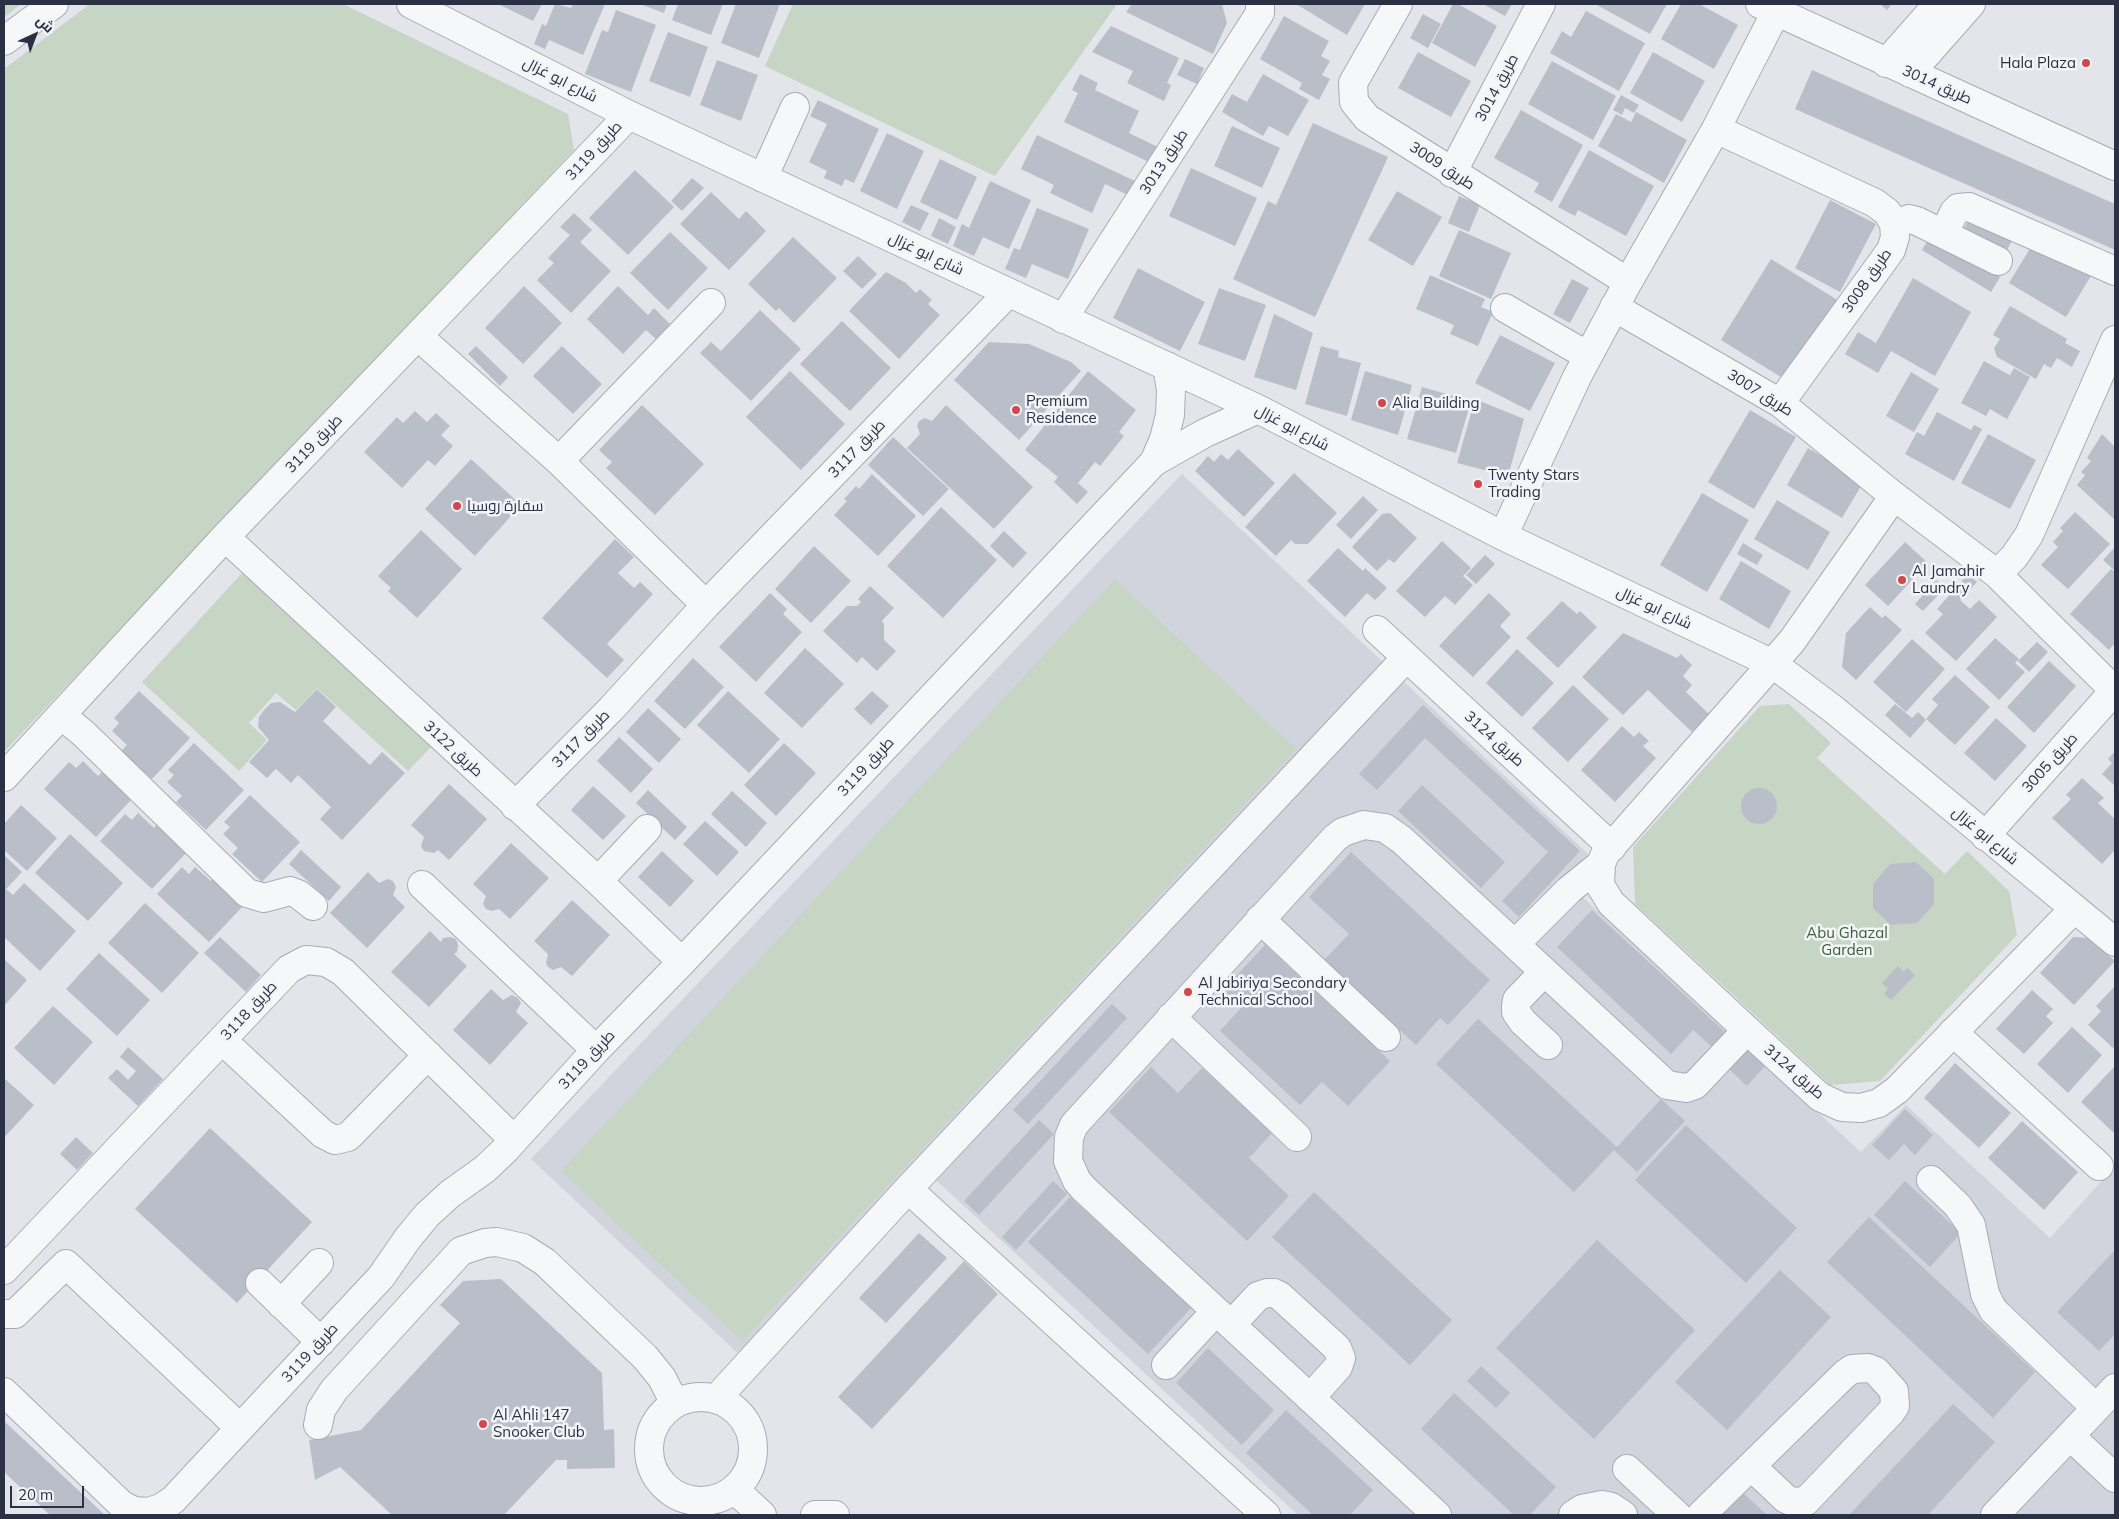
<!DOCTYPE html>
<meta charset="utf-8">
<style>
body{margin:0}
#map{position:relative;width:2119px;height:1519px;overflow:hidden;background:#e3e5eb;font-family:Mulish,Cairo,sans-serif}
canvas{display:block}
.frame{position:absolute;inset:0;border:5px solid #2a3144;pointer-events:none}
.north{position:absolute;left:10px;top:10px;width:50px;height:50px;-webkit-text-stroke:4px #f3f4f8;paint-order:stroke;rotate:43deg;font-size:14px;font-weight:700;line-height:20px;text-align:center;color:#2a3144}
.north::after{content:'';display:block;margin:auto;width:18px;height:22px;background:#2a3144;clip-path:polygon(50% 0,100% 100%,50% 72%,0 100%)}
.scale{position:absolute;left:10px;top:1486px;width:74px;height:22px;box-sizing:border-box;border:2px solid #2a3144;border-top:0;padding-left:6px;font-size:15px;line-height:18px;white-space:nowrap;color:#2a3144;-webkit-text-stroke:4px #f3f4f8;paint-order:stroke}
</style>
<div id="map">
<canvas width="2119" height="1519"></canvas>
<div class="frame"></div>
<div class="north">ش</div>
<div class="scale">20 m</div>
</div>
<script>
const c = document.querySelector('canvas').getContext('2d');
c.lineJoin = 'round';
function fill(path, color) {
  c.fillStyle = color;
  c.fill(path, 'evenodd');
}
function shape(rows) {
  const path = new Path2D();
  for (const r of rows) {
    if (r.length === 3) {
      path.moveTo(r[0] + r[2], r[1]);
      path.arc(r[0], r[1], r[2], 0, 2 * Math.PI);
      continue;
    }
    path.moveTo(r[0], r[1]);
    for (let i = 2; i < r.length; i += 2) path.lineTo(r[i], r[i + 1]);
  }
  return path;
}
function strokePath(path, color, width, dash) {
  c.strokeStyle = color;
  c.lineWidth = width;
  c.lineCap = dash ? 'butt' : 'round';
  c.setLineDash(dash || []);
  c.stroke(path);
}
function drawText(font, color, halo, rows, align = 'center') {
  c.font = font + ' Mulish,Cairo,sans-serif';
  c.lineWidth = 5;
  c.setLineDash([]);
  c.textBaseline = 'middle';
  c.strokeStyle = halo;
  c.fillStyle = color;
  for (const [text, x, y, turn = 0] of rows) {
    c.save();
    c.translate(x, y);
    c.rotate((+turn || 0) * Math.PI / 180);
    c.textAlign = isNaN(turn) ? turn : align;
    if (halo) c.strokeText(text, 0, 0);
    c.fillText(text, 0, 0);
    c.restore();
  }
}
const built = shape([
 [1182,474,1588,854,1564,880,1861,1152,1906,1105,2050,1238,2115,1166,2115,1515,1298,1515,923,1168,745,1360,531,1159]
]);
const green = shape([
 [4,4,21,4,4,17],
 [90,4,343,4,568,114,574,150,4,752,4,69],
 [793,4,1117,4,995,176,765,66],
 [243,572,432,746,408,771,317,688,296,710,276,693,249,723,267,740,239,771,142,682],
 [1115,579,1296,749,742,1341,561,1171],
 [1789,704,1831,743,1817,758,1945,874,1967,851,2009,891,2017,935,1880,1081,1830,1085,1635,904,1633,847,1760,706]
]);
const building = shape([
 [498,4,542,4,533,21],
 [555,4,571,8,573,4,605,4,583,55,549,40,545,49,534,44,542,24,546,26],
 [640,4,667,4,664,13],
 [678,4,723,4,711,35,672,20],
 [736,4,780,4,759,58,721,43],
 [1132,4,1222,4,1227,23,1213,54,1126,12],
 [1296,4,1365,4,1347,35],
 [1453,4,1458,4,1497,26,1475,67,1432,43],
 [1483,4,1512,4,1505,16],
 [1595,4,1667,4,1650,34],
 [1681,4,1699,4,1738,25,1714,69,1661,39],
 [1880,4,1892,4,1887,10],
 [616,10,656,25,631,92,585,74,602,30,608,32],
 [1586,11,1645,43,1619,91,1550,53,1562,31,1571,37],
 [1423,14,1441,24,1428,48,1410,38],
 [1284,16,1329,41,1321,56,1330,61,1322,75,1330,79,1319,100,1299,89,1302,83,1260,59],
 [1111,26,1179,58,1167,83,1171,85,1164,101,1127,83,1133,71,1092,52],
 [668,32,708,47,690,97,649,81],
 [1418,52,1471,81,1451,117,1398,88],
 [1653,52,1705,81,1682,122,1630,93],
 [1185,59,1204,68,1197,84,1177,75],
 [717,60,758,75,741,121,700,105],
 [1552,61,1616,96,1593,140,1528,104],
 [1812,70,2115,204,2115,250,1795,109],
 [1080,74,1098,83,1095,90,1139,111,1129,133,1158,147,1151,163,1064,122,1078,93,1072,90],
 [1263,74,1309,100,1288,136,1269,126,1263,136,1222,112,1232,94,1247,102],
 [1621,95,1639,105,1634,113,1625,108,1622,115,1613,110],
 [818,100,879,129,854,183,845,179,842,186,824,178,827,171,809,162,827,124,810,116],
 [1521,110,1583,145,1552,202,1534,192,1539,183,1494,158],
 [1636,112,1687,140,1664,183,1598,146,1616,114,1631,122],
 [1313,123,1388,157,1315,317,1233,279,1268,201,1276,205],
 [1232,126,1280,148,1262,188,1214,166],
 [887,133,924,151,897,209,860,191],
 [1037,135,1135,181,1128,195,1105,184,1092,213,1050,193,1054,185,1021,169],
 [1589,150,1654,186,1626,236,1578,210,1575,216,1558,207],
 [940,159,977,177,957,220,920,202],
 [1191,168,1257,198,1235,246,1169,216],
 [635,170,674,207,628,255,589,218],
 [692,178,704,188,682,211,671,201],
 [990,181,1031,200,1009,249,983,237,974,256,953,246,962,224,969,228],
 [1397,191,1442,217,1413,266,1368,240],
 [711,192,739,219,746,211,766,231,729,270,680,224],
 [1459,196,1480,205,1469,232,1448,223],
 [1830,200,1876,224,1840,292,1795,268],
 [911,205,929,213,920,231,902,222],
 [1037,208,1089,229,1068,279,1032,264,1026,278,1005,269,1014,248,1020,250],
 [574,213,592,230,580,242,611,271,571,313,537,280,554,263,548,258,570,235,560,227],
 [1972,215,2013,239,2004,255,1963,230],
 [939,218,956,227,948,244,931,236],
 [1459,230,1511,253,1491,299,1439,276],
 [670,232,708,268,668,310,630,273],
 [1931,235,2000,277,1991,292,1922,250],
 [793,237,837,278,794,323,779,308,776,311,748,284],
 [2034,242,2091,276,2066,317,2009,283],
 [858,256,877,274,862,289,843,271],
 [1771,259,1839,301,1789,382,1721,340],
 [1138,268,1205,302,1180,351,1113,318],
 [886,272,906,283,916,293,920,289,932,300,928,304,940,315,899,359,849,311],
 [1430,275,1485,299,1481,307,1493,312,1478,346,1450,334,1454,325,1416,309],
 [1913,278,1971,312,1935,376,1891,351,1878,373,1845,354,1858,332,1876,343],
 [1572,279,1589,288,1570,323,1553,314],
 [524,286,562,323,523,364,485,328],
 [618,286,648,315,654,308,670,324,656,339,646,330,623,354,587,319],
 [1219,288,1266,305,1245,361,1198,344],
 [2010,306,2067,339,2065,343,2080,351,2072,367,2057,358,2051,368,2044,364,2036,379,1997,357,1994,348,2000,339,1993,335],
 [760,310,801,349,751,401,700,353,711,342,721,351],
 [1274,314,1313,333,1296,390,1254,377],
 [842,321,891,368,850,411,800,364],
 [1500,335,1555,363,1530,411,1475,383],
 [989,342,1029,344,1071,362,1081,371,1019,440,954,380],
 [476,346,508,377,500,386,468,354],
 [562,346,602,384,573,414,533,376],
 [1321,346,1339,351,1338,357,1361,363,1347,416,1305,404],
 [1984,361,2010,375,2014,368,2030,377,2007,419,1990,409,1986,416,1961,403],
 [790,371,845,424,801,470,746,417],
 [1088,371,1136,410,1119,432,1124,436,1100,466,1095,462,1078,483,1088,492,1077,504,1054,482,1058,477,1025,450],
 [1365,371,1412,385,1398,435,1351,420],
 [1911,372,1939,389,1914,432,1886,416],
 [1422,387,1471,401,1456,453,1407,439],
 [1475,399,1524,419,1508,476,1457,463],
 [642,405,704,464,655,515,606,468,612,462,599,450],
 [946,405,1033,487,994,529,907,448,920,434,917,426,919,421,925,418,932,421],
 [1750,410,1796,437,1754,509,1708,482],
 [415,411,427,422,436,413,450,426,441,435,453,446,435,466,428,460,402,488,364,452,397,417,403,423],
 [1937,412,1971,430,1974,425,1982,429,1954,481,1905,454,1917,432,1924,436],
 [1988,434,2036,460,2010,509,1961,483],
 [2102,434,2115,447,2115,520,2077,485,2085,475,2081,472,2091,461,2087,458],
 [893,437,949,489,923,516,868,465],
 [1808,448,1864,481,1842,518,1787,485],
 [1238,449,1275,483,1244,517,1195,471,1208,456,1214,462,1221,454,1228,460],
 [471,459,521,505,475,556,425,509],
 [1294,473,1337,513,1308,544,1295,544,1291,540,1276,556,1245,527],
 [872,474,916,516,878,556,834,515,847,501,844,499,856,486,859,489],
 [1702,493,1749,520,1707,592,1660,565],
 [1363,496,1378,510,1351,539,1336,525],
 [1777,500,1830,532,1808,570,1754,539],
 [941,507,997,560,943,618,887,566],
 [2075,512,2110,544,2068,589,2041,565,2058,547,2053,542,2063,531,2060,528],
 [1390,513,1417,538,1394,563,1389,559,1377,571,1352,547,1382,514],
 [421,530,462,569,417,618,388,591,391,588,378,576],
 [1004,531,1027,553,1013,568,990,546],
 [615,539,634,557,618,573,634,588,640,582,653,594,607,644,624,660,607,678,542,618],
 [1442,541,1471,568,1463,576,1473,585,1455,605,1445,596,1425,617,1396,591],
 [1905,542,1928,563,1888,606,1865,585],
 [1743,543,1763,555,1757,565,1737,554],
 [814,546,851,581,811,623,775,589],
 [2115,547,2115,571,2103,560],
 [1338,548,1363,571,1365,568,1387,588,1375,600,1367,593,1345,617,1307,581],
 [1485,555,1495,564,1476,584,1466,575],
 [1741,561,1791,591,1769,629,1719,599],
 [2111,569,2115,572,2115,643,2109,650,2070,614],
 [1968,574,1977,582,1960,600,1970,609,1979,600,1997,617,1956,661,1925,633,1943,614,1937,609],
 [1936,580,1945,588,1923,611,1915,604],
 [870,586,894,608,882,621,884,624,884,640,896,651,877,671,862,657,857,663,823,631,847,606,857,606,861,602,858,599],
 [770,593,787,609,783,614,802,632,756,682,719,647],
 [1489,593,1511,614,1500,626,1511,637,1473,677,1439,646],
 [1562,601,1577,614,1580,611,1597,627,1558,668,1526,638],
 [1870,607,1882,618,1885,615,1902,630,1856,680,1842,667,1846,633],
 [1623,633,1677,658,1681,654,1692,665,1683,676,1692,685,1686,692,1709,714,1692,732,1648,690,1623,715,1582,677],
 [1995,638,2019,659,2015,663,2025,672,1999,700,1966,669],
 [1912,639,1945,669,1906,712,1873,682],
 [2037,642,2048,652,2029,672,2018,661],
 [805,648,844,684,802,728,764,693],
 [1517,649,1554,683,1522,717,1486,683],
 [693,658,724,687,685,729,654,701],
 [2049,661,2076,686,2034,733,2007,707],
 [1955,675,1990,707,1955,745,1926,719,1938,705,1932,699],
 [1573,685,1609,719,1568,762,1532,728],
 [317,689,336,707,323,721,370,765,382,752,405,773,342,840,320,819,331,807,298,775,291,783,276,769,267,778,249,762,269,740,258,727,259,717,264,710,271,703,280,702,295,712],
 [139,691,190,738,152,779,121,751,127,745,112,731,119,723,114,718],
 [728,691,780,739,749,773,697,725],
 [872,691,889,706,871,725,854,709],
 [1895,704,1912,718,1918,712,1926,720,1910,738,1885,715],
 [1423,705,1580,851,1519,917,1502,901,1548,852,1425,738,1377,790,1359,774],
 [648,708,681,739,659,763,626,732],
 [1996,718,2027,746,1995,781,1964,753],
 [1622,726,1634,737,1639,732,1649,741,1643,746,1656,758,1615,802,1581,770],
 [619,737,653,769,631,793,597,761],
 [194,743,244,790,206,830,176,802,182,796,167,782,174,775,168,770],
 [784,743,816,773,776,816,744,785],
 [2115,751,2115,786,2102,774,2112,763,2108,759],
 [83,761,98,776,102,772,131,800,96,837,44,789,69,762,76,768],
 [2082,778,2104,798,2098,803,2115,819,2115,850,2102,864,2052,818,2071,799,2066,795],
 [449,784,487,819,449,860,438,850,434,853,424,851,421,846,424,837,411,825],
 [1422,785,1505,862,1481,888,1398,811],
 [593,786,626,816,603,840,571,810],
 [1759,806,18],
 [648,790,687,827,675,840,636,803],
 [732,791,767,823,746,847,711,814],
 [250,795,300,842,262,882,232,854,238,848,223,834,230,827,224,822],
 [21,805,57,838,27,871,4,850,4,824],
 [138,813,154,828,157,824,187,852,152,889,100,841,125,814,132,820],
 [705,821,739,852,717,876,683,844],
 [70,834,123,883,88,921,35,873],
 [511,843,549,878,510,919,499,909,491,911,486,909,483,904,486,896,473,884],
 [301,850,341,887,329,901,289,864],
 [662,851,694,881,670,907,638,877],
 [1351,852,1490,980,1448,1025,1440,1018,1416,1045,1324,960,1349,934,1309,897],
 [4,855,22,872,6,889,13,895,24,883,76,931,40,971,4,937],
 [1916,862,1934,879,1934,904,1917,923,1891,925,1873,908,1873,884,1890,864],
 [182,867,189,874,195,867,211,881,214,877,244,905,209,942,157,894],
 [368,872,379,883,388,879,393,881,396,887,393,895,405,907,367,948,330,913],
 [572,900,610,935,572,976,561,967,553,970,548,967,546,963,548,954,534,941],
 [145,903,199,953,162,993,108,943],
 [1592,910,1726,1033,1712,1047,1693,1030,1671,1054,1557,947],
 [430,931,441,942,443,938,450,937,456,939,458,945,457,952,454,954,467,966,429,1007,391,972],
 [220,937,261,975,246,992,204,953],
 [2073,937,2090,938,2115,961,2074,1005,2040,973],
 [1265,945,1390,1061,1348,1106,1322,1082,1300,1105,1220,1031,1242,1007,1223,990],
 [99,953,150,1000,117,1036,66,989],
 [4,959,27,980,4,1006],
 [1898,966,1904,972,1907,968,1915,975,1891,1000,1884,994,1888,989,1882,983],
 [2115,986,2115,1046,2113,1048,2088,1025,2101,1011,2096,1006],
 [491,989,503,1000,512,995,518,998,521,1003,516,1012,528,1023,490,1065,453,1030],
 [2032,990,2053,1009,2046,1016,2053,1023,2024,1054,1996,1029],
 [1112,1004,1127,1018,1028,1124,1013,1110],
 [53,1006,93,1042,54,1085,14,1048],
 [1478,1019,1617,1147,1661,1099,1685,1121,1637,1172,1614,1150,1574,1192,1436,1064],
 [2072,1027,2102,1055,2068,1093,2037,1064],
 [128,1047,163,1079,138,1106,108,1078,117,1069,128,1080,136,1071,120,1057],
 [1747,1050,1765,1066,1747,1086,1729,1069],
 [1955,1063,2011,1113,1979,1148,1924,1098],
 [2115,1066,2115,1134,2081,1102],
 [1151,1067,1178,1093,1202,1068,1272,1133,1249,1158,1289,1196,1247,1241,1109,1112],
 [4,1078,34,1105,4,1138],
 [1905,1109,1933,1135,1915,1155,1904,1144,1889,1160,1872,1145],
 [1039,1120,1054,1134,979,1215,964,1201],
 [2022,1121,2078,1172,2044,1210,1988,1158],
 [1686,1125,1797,1228,1746,1283,1635,1180],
 [210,1128,312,1222,237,1303,135,1209],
 [76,1137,93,1153,77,1170,60,1154],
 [1053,1181,1067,1194,1016,1250,1002,1237],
 [1905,1181,1961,1233,1930,1267,1874,1215],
 [1314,1192,1452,1320,1410,1365,1272,1237],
 [1070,1197,1191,1308,1148,1354,1028,1242],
 [1869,1217,2035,1372,1993,1418,1827,1262],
 [919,1233,947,1258,886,1323,859,1298],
 [1597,1240,1695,1330,1594,1439,1496,1348],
 [2115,1250,2115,1334,2099,1351,2057,1312],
 [964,1261,998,1294,872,1429,838,1397],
 [1780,1270,1831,1317,1727,1430,1675,1382],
 [501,1279,602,1373,604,1430,614,1429,615,1468,567,1469,567,1460,557,1460,557,1459,504,1515,392,1515,340,1467,315,1480,309,1440,361,1430,460,1323,440,1305,463,1281],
 [1208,1348,1274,1410,1242,1445,1176,1383],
 [1481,1366,1510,1393,1496,1408,1467,1381],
 [1454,1393,1556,1487,1530,1515,1514,1515,1421,1429],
 [1953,1404,1995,1442,1928,1515,1849,1515],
 [1286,1410,1373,1490,1350,1515,1313,1515,1246,1453],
 [4,1421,105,1515,50,1515,4,1472],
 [1740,1490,1767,1515,1716,1515]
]);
const minor = shape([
 [411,4,629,115,1258,409,1503,536,1773,664,1833,709,2115,942],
 [1398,4,1353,83,1354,102,1367,118,1628,282],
 [1760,4,2115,166],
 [4,41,54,4],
 [1886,63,1938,4],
 [1910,73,1971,4],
 [1716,129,1875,203,1887,212,1894,224,1895,237,1891,250,1780,403],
 [1452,173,1541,4],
 [763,178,795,107],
 [1894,224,1909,219,1917,221,1998,261],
 [1944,234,1954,212,1958,208,1969,207,2115,271],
 [1614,307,1780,403,1894,496,1997,574,2115,691],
 [1505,308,1588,356],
 [1063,319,1260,13,1260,4],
 [419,337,559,461,706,605],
 [559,461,711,303],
 [1154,462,1164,439,1170,415,1171,390,1167,366],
 [1894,496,1792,641,1605,854,1601,864,1600,885,1611,903,1747,1030,1820,1097,1842,1107,1861,1108,1879,1103,1897,1090,2074,909],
 [1503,536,1577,377,1628,282,1716,129,1780,4],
 [225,537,598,881,682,962],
 [1997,574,2014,557,2029,535,2115,340],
 [1377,630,1612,847],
 [61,715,84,734,247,893,264,898,290,891,298,894,313,906],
 [4,777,225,537,629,115],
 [515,806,611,709,706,605,1008,293],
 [1985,836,2115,690],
 [598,881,647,829],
 [422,885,596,1050],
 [1260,919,1386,1037],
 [1515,944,1569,890,1601,864],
 [1544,972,1517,1000,1516,1006,1516,1012,1523,1022,1548,1045],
 [1171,1017,1297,1137],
 [1953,1032,2099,1166],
 [222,1040,323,1134,335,1140,348,1137,428,1055],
 [1931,1180,1958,1206,1971,1225,1985,1294,1993,1310,2096,1408],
 [908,1189,1266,1515],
 [4,1270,289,969,306,960,326,962,343,972,514,1140],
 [260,1283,321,1342],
 [281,1304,319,1263],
 [4,1314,15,1314,66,1264,240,1428],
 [1231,1325,1258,1296,1267,1293,1274,1293,1280,1296,1337,1348,1341,1358,1338,1367,1310,1398],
 [1166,1365,1216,1311],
 [4,1392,122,1505,134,1511,148,1512,161,1508,173,1500,381,1277,408,1238,427,1215,450,1194,485,1169,505,1150,596,1050,682,962,1154,462,1205,433,1258,409],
 [701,1449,52],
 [716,1399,908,1189,1406,658],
 [318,1425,321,1410,334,1390,461,1251,485,1243,497,1242,523,1248,545,1262,645,1357,662,1378,675,1404],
 [2070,1436,2115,1478],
 [1627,1469,1677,1515],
 [734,1489,762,1515],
 [815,1515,835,1515],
 [1437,1515,1084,1189,1077,1181,1068,1161,1069,1137,1074,1125,1335,838,1343,832,1364,825,1385,828,1402,840,1667,1085,1686,1088,1695,1085,1747,1030],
 [1573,1515,1582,1509,1602,1505,1611,1507,1623,1515],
 [1701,1515,1845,1374,1852,1369,1868,1368,1876,1371,1894,1391,1895,1406,1891,1412,1806,1501,1793,1502,1786,1499,1751,1466],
 [1995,1515,2115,1388]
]);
const markers = [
 [2086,63,5,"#d0474e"],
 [1382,403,5,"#d0474e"],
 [1016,410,5,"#d0474e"],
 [1478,484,5,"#d0474e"],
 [457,506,5,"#d0474e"],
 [1902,580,5,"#d0474e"],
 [1188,992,5,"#d0474e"],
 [483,1424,5,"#d0474e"]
];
const poiNames = [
 ["Hala Plaza",2076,63,"right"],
 ["Premium",1026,401],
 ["Residence",1026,418],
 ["Alia Building",1392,403],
 ["Twenty Stars",1488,475],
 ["Trading",1488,492],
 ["سفارة روسيا",467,506],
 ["Al Jamahir",1912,571],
 ["Laundry",1912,588],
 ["Al Jabiriya Secondary",1198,983],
 ["Technical School",1198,1000],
 ["Al Ahli 147",493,1415],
 ["Snooker Club",493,1432]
];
const streetNames = [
 ["شارع ابو غزال",560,80,27],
 ["طريق 3014",1937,85,24],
 ["طريق 3014",1497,88,-62],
 ["طريق 3119",594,151,-47],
 ["طريق 3013",1164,162,-57],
 ["طريق 3009",1442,166,33],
 ["شارع ابو غزال",926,254,25],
 ["طريق 3008",1867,281,-55],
 ["طريق 3007",1760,393,32],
 ["شارع ابو غزال",1292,428,28],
 ["طريق 3119",314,444,-46],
 ["طريق 3117",857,449,-46],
 ["شارع ابو غزال",1654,608,25],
 ["طريق 3117",581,739,-45],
 ["طريق 3124",1494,739,42],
 ["طريق 3122",453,749,43],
 ["طريق 3005",2050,763,-48],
 ["طريق 3119",866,767,-47],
 ["شارع ابو غزال",1985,836,40],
 ["طريق 3118",249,1011,-47],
 ["طريق 3119",587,1060,-47],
 ["طريق 3124",1794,1072,41],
 ["طريق 3119",310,1353,-47]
];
const parkNames = [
 ["Abu Ghazal",1847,933],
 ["Garden",1847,950]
];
fill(built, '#d1d4dd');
fill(green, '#c6d5c4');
fill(building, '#babec9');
strokePath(minor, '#a8abb6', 30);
strokePath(minor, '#f6f7f9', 28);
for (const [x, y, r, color] of markers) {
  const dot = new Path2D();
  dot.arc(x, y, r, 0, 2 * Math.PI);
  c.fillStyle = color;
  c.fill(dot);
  strokePath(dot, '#f3f4f8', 2);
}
drawText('15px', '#2a3144', '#f3f4f8', poiNames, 'left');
drawText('15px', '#2a3144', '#f3f4f8', streetNames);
drawText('15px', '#3b6037', '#f3f4f8', parkNames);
</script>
